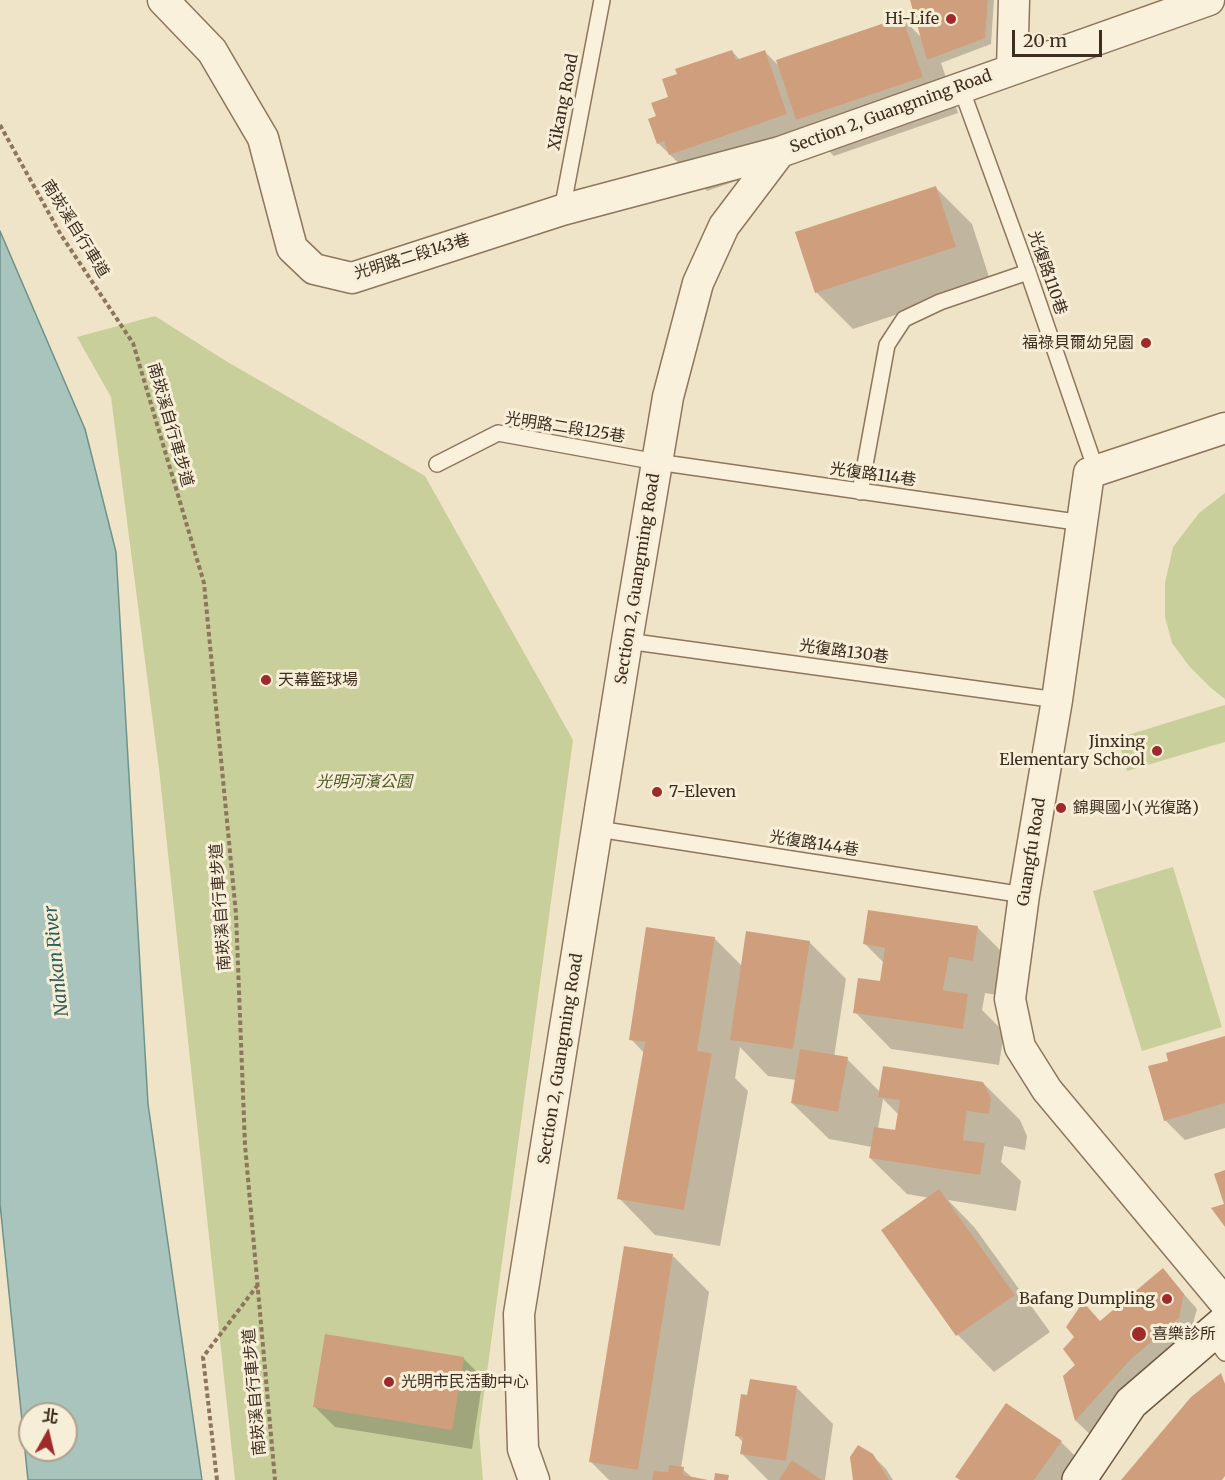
<!DOCTYPE html>
<meta charset="utf-8">
<style>
body{margin:0}
#map{position:relative;width:1225px;height:1480px;overflow:hidden;background:#f0e4c8;font-family:Merriweather,"Noto Sans TC",serif}
canvas{display:block}
.north{position:absolute;left:18px;top:1402px;width:60px;height:60px;box-sizing:border-box;background:#f7eed8;border:2px solid #ada18e;border-radius:50%;rotate:8deg;font-size:16px;font-weight:700;line-height:24px;text-align:center;color:#3d2e20}
.north::after{content:'';display:block;margin:auto;width:21px;height:27px;background:#9e2a2b;clip-path:polygon(50% 0,100% 100%,50% 72%,0 100%)}
.scale{position:absolute;left:1012px;top:30px;width:90px;height:27px;box-sizing:border-box;border:3px solid #3d2e20;border-top:0;padding-left:8px;font-size:18px;line-height:21px;white-space:nowrap;color:#3d2e20;-webkit-text-stroke:4px #f7eed8;paint-order:stroke}
</style>
<div id="map">
<canvas width="1225" height="1480"></canvas>
<div class="north">北</div>
<div class="scale">20 m</div>
</div>
<script>
const c = document.querySelector('canvas').getContext('2d');
c.lineJoin = 'round';
function fill(path, color) {
  c.fillStyle = color;
  c.fill(path, 'evenodd');
}
function shape(rows) {
  const path = new Path2D();
  for (const r of rows) {
    path.moveTo(r[0], r[1]);
    for (let i = 2; i < r.length; i += 2) path.lineTo(r[i], r[i + 1]);
  }
  return path;
}
function strokePath(path, color, width, dash) {
  c.strokeStyle = color;
  c.lineWidth = width;
  c.lineCap = dash ? 'butt' : 'round';
  c.setLineDash(dash || []);
  c.stroke(path);
}
function drawText(font, color, halo, rows, align = 'center') {
  c.font = font + ' Merriweather,"Noto Sans TC",serif';
  c.lineWidth = 6;
  c.setLineDash([]);
  c.textBaseline = 'middle';
  c.strokeStyle = halo;
  c.fillStyle = color;
  for (const [text, x, y, turn = 0] of rows) {
    c.save();
    c.translate(x, y);
    c.rotate((+turn || 0) * Math.PI / 180);
    c.textAlign = isNaN(turn) ? turn : align;
    if (halo) c.strokeText(text, 0, 0);
    c.fillText(text, 0, 0);
    c.restore();
  }
}
const green = shape([
 [155,316,226,361,425,476,573,740,479,1431,483,1480,235,1480,159,769,111,397,77,337],
 [1225,493,1225,699,1211,688,1189,666,1172,643,1165,617,1165,583,1173,547,1199,513],
 [1225,705,1225,742,1127,771,1118,738],
 [1173,867,1222,1027,1142,1051,1093,891]
]);
const water = shape([
 [0,231,85,429,116,552,148,1104,202,1480,28,1480,0,1204,0,231],
 [30,1414,66,1414,66,1450,30,1450,30,1414]
]);
const shadow = shape([
 [911,0,994,0,991,44,941,63,958,113,834,156,819,141,823,151,707,191,658,143,658,117,670,98,732,51,740,60,765,52,780,67,902,18,922,38],
 [935,187,972,224,991,283,853,329,816,292],
 [977,927,1014,964,1009,997,985,993,982,1010,1004,1032,999,1065,891,1049,855,1012,881,983,884,963,865,944],
 [714,938,743,967,809,942,846,979,834,1057,847,1059,880,1092,983,1083,1020,1120,1027,1136,1025,1150,1004,1146,1001,1162,1021,1181,1016,1211,948,1200,975,1228,1050,1332,994,1372,958,1335,883,1230,930,1198,907,1194,870,1158,872,1147,829,1139,792,1103,796,1080,768,1076,740,1047,735,1078,748,1091,720,1246,655,1235,619,1198,644,1053,631,1039],
 [883,1099,899,1115,896,1132,878,1129],
 [1225,1038,1225,1128,1185,1140,1165,1120,1170,1062],
 [673,1256,709,1292,681,1468,693,1478,707,1480,609,1480,591,1462],
 [1163,1270,1197,1309,1191,1331,1096,1440,1076,1421,1065,1376,1077,1365,1101,1322],
 [463,1358,483,1378,472,1449,335,1427,315,1407],
 [797,1388,833,1424,825,1480,768,1480,742,1454,744,1443,737,1436,749,1397],
 [1061,1442,1097,1478,1096,1480,961,1480],
 [872,1455,886,1469,893,1480,855,1480]
]);
const building = shape([
 [910,0,988,0,985,38,927,60],
 [902,17,923,77,796,120,776,60],
 [732,50,736,60,765,50,787,114,669,155,664,141,657,144,648,119,656,116,651,103,668,97,662,79,677,74,675,69],
 [936,186,956,247,815,293,795,232],
 [868,910,978,926,973,961,949,957,943,990,968,994,963,1029,853,1013,858,978,880,981,885,948,863,944],
 [646,927,715,937,697,1051,712,1053,684,1210,617,1199,645,1042,629,1040],
 [746,931,810,941,793,1049,730,1040],
 [1225,1036,1225,1103,1164,1121,1148,1066,1168,1061,1166,1053],
 [800,1049,848,1057,838,1112,791,1103],
 [883,1066,983,1082,991,1098,989,1114,967,1111,963,1140,985,1143,980,1175,869,1158,874,1127,895,1130,900,1100,878,1097],
 [1225,1170,1225,1227,1211,1208,1224,1204,1214,1174],
 [939,1189,1015,1295,956,1336,881,1230],
 [624,1246,673,1254,638,1470,589,1462],
 [1163,1268,1184,1294,1179,1318,1130,1360,1075,1421,1063,1376,1075,1365,1063,1349,1074,1337,1066,1327,1083,1302,1100,1321],
 [325,1334,464,1357,452,1430,313,1407],
 [1221,1373,1225,1384,1225,1476,1222,1480,1121,1480,1191,1397],
 [750,1379,797,1386,786,1461,740,1454,743,1437,735,1436,741,1394,747,1395],
 [1006,1403,1062,1441,1034,1480,960,1480,955,1477],
 [858,1445,873,1454,889,1480,853,1480,850,1457],
 [792,1460,822,1480,779,1480],
 [669,1465,684,1467,683,1475,708,1480,652,1480,654,1471,668,1472],
 [715,1473,729,1475,728,1480,714,1480]
]);
const path = shape([
 [0,125,61,235,133,343,204,583,236,914,245,1145,275,1480],
 [217,1480,203,1357,257,1286]
]);
const lane = shape([
 [961,88,1028,272,1096,470],
 [562,210,602,0],
 [437,464,498,433,657,462,1083,523],
 [860,492,887,345,904,319,940,302,1028,272],
 [627,641,1057,700],
 [598,829,1024,895],
 [1211,1334,1225,1353]
]);
const street = shape([
 [163,0,212,51,263,138,292,248,314,269,352,278,562,210,780,152],
 [1012,69,1014,0],
 [1225,428,1089,473,1057,700,1024,895,1010,999,1020,1047,1047,1090,1225,1303],
 [534,1480,523,1449,519,1314,627,641,668,397,698,283,724,226,780,152,1209,0]
]);
const secondary = shape([
 [1079,1480,1131,1403,1225,1322]
]);
const markers = [
 [951,19,6,"#9e2a2b"],
 [1146,343,6,"#9e2a2b"],
 [266,680,6,"#9e2a2b"],
 [1157,751,6,"#9e2a2b"],
 [657,792,6,"#9e2a2b"],
 [1061,808,6,"#9e2a2b"],
 [1167,1299,6,"#9e2a2b"],
 [1139,1334,8,"#9e2a2b"],
 [389,1382,6,"#9e2a2b"]
];
const poiNames = [
 ["Hi-Life",939,19,"right"],
 ["福祿貝爾幼兒園",1134,343,"right"],
 ["天幕籃球場",278,680],
 ["Jinxing",1145,742,"right"],
 ["Elementary School",1145,760,"right"],
 ["7-Eleven",669,792],
 ["錦興國小(光復路)",1073,808],
 ["Bafang Dumpling",1155,1299,"right"],
 ["喜樂診所",1152,1334],
 ["光明市民活動中心",401,1382]
];
const streetNames = [
 ["Xikang Road",564,102,-79],
 ["Section 2, Guangming Road",891,112,-20],
 ["南崁溪自行車道",75,229,58],
 ["光明路二段143巷",412,257,-17],
 ["光復路110巷",1047,273,71],
 ["南崁溪自行車步道",170,425,74],
 ["光明路二段125巷",565,428,9],
 ["光復路114巷",873,475,8],
 ["Section 2, Guangming Road",638,579,-81],
 ["光復路130巷",844,652,8],
 ["光復路144巷",814,844,9],
 ["Guangfu Road",1032,852,-81],
 ["南崁溪自行車步道",221,907,-94],
 ["Section 2, Guangming Road",561,1059,-81],
 ["南崁溪自行車步道",255,1392,-95]
];
const parkNames = [
 ["光明河濱公園",364,782]
];
const waterNames = [
 ["Nankan River",57,961,-96]
];
fill(green, '#c9cf9b');
fill(water, '#a9c4bc');
strokePath(water, '#6f938a', 1.5);
fill(shadow, '#0003');
fill(building, '#cf9f7d');
strokePath(lane, '#8d765c', 18);
strokePath(street, '#8d765c', 33);
strokePath(secondary, '#6f573f', 36);
strokePath(path, '#8d765c', 4, [4.5, 3]);
strokePath(lane, '#faf1dc', 15);
strokePath(street, '#faf1dc', 30);
strokePath(secondary, '#faf1dc', 33);
for (const [x, y, r, color] of markers) {
  const dot = new Path2D();
  dot.arc(x, y, r, 0, 2 * Math.PI);
  c.fillStyle = color;
  c.fill(dot);
  strokePath(dot, '#f7eed8', 2);
}
drawText('16px', '#3d2e20', '#f7eed8', poiNames, 'left');
drawText('16px', '#3d2e20', '#f7eed8', streetNames);
drawText('italic 16px', '#4d5a26', '#f7eed8', parkNames);
drawText('italic 18px', '#2f5d5a', '#f7eed8', waterNames);
</script>
